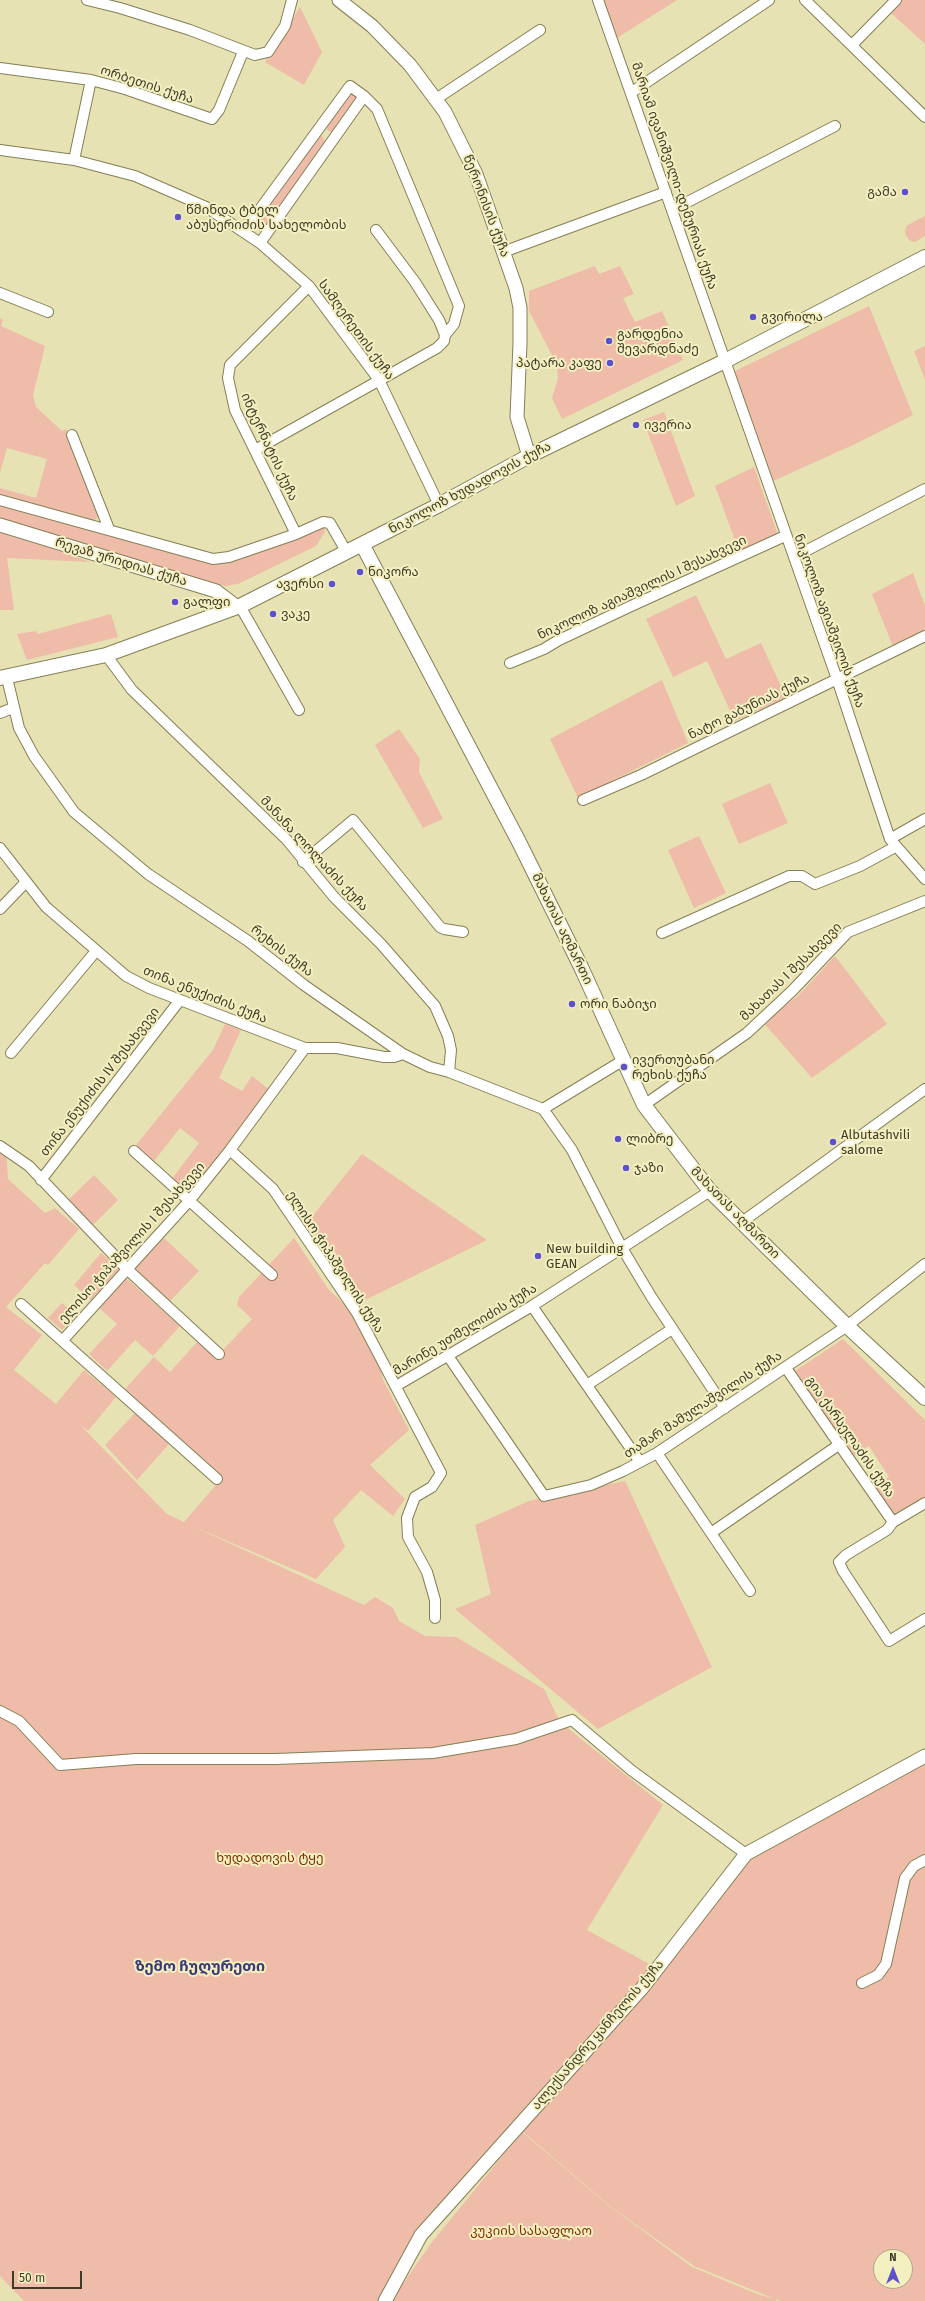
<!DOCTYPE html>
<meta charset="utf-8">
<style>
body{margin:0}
#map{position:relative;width:925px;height:2301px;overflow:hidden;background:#e7e2b3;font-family:"Fira Sans",sans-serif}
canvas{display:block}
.north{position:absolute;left:873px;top:2249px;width:40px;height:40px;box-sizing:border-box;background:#f4efc0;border:1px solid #aba784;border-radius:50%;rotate:0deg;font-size:11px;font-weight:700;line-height:16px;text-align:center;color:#3e3b29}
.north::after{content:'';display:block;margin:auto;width:14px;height:18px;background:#5c51ca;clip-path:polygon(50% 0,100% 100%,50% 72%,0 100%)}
.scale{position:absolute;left:12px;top:2271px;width:70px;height:18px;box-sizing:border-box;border:2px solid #3e3b29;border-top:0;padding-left:5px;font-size:12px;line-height:14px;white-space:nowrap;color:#3e3b29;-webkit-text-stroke:3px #f4efc0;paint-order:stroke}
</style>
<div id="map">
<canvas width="925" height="2301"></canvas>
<div class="north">N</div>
<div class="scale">50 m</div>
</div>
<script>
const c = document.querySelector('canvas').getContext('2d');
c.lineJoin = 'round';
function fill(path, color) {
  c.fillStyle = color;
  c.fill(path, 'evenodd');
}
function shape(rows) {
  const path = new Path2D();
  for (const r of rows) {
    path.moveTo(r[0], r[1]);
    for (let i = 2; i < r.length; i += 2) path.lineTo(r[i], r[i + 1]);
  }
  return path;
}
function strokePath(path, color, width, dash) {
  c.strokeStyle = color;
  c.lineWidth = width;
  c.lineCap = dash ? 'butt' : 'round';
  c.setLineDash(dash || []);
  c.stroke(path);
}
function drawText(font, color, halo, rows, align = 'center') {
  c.font = font + ' "Fira Sans","Noto Sans Georgian",sans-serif';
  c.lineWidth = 4;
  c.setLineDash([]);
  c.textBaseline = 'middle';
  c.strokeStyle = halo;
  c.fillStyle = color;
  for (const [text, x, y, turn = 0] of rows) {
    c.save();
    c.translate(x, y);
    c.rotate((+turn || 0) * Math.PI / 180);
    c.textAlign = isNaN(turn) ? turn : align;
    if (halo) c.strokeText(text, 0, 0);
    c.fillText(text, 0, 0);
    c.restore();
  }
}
const green = shape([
 [602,0,677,0,617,38],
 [902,0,925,0,925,44,891,13],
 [300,7,322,52,304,85,265,62],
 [350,93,356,95,358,99,333,133,328,131,326,126],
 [319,135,322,136,326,143,264,230,259,231,255,224,256,220],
 [925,216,925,236,915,242,910,241,905,234,906,226],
 [595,266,599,274,620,266,634,294,623,298,635,322,662,311,683,360,562,419,552,398,558,378,557,365,529,311,529,291],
 [869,306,913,415,855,444,771,482,733,372],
 [0,318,3,320,1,326,45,346,33,395,36,407,62,431,66,429,98,517,94,521,0,496,0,488,36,498,47,459,7,448,0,473],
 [925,346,925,380,914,351],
 [664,412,695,496,676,506,643,420],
 [754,467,778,535,740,554,715,486],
 [0,503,212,562,234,561,325,527,325,532,316,546,238,584,225,586,169,573,0,521],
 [0,530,90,562,7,558,14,610,0,610],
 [913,573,925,606,925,633,894,649,872,594],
 [696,595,726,659,761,643,786,697,735,721,707,661,673,677,646,619],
 [111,614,118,637,27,660,17,634,36,631,38,634],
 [662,680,688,743,578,798,550,739],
 [399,729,420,759,419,772,443,819,423,828,375,745],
 [770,783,788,823,739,844,722,804],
 [699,836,726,893,694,908,668,850],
 [835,956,887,1024,812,1078,762,1021,797,997],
 [225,1024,241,1030,219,1078,242,1091,252,1076,271,1091,185,1198,168,1184,199,1143,180,1128,154,1161,136,1145,213,1050],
 [0,1141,6,1146,8,1179,45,1213,55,1208,79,1229,48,1265,45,1263,6,1307,42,1335,14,1370,56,1404,84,1370,116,1397,88,1431,80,1425,167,1514,184,1522,216,1485,169,1444,137,1480,105,1445,135,1413,126,1388,154,1357,170,1372,197,1342,223,1350,252,1319,237,1305,239,1297,294,1238,329,1290,356,1315,377,1354,383,1380,409,1430,370,1465,405,1499,393,1516,361,1490,333,1520,345,1547,316,1579,190,1525,364,1605,375,1597,393,1608,399,1621,425,1636,456,1637,544,1689,560,1722,663,1805,587,1930,653,1966,415,2236,379,2301,24,2301,0,2276],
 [362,1154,487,1240,359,1303,307,1223],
 [94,1175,118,1200,91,1227,66,1202],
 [164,1238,199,1271,169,1302,132,1269],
 [101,1253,119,1269,91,1300,74,1285],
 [125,1277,180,1326,153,1356,135,1340,107,1371,89,1354,117,1324,98,1307],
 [62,1303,76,1315,62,1330,48,1318],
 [843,1339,925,1420,925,1498,895,1517,873,1488,889,1477,869,1446,852,1457,795,1371],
 [625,1481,712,1667,598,1729,455,1609,491,1594,475,1525,529,1501],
 [925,1755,925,2301,780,2301,776,2299,776,2301,391,2301,432,2242,522,2132,608,2205,692,2267,757,2294,775,2299,694,2266,610,2206,522,2131,752,1848],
 [881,2257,905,2257,905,2281,881,2281]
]);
const minor = shape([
 [87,0,120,8,190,30,255,55,268,52,285,26,292,0],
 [598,0,837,679,890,839,925,879],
 [805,0,925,117],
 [852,45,896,0],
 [0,68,91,80,125,89,212,119,219,110,243,52],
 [632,92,769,0],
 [364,96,377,109,459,306,454,324,445,335],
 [436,99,540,30],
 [0,150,74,160,135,176,206,207,260,243,309,286,379,380,439,505],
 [74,160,91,80],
 [672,210,835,126],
 [244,231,350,86,364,96,260,243],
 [503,252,666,192],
 [309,286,230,365,228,378,235,410,296,534,323,522,330,523,346,551],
 [0,293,48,312],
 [72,435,109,529],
 [255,450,437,348,444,341,445,335,439,320,415,282,376,230],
 [0,500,213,559,229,557,296,534],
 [794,557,925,489],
 [240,606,299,710],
 [106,655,132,690,287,840,334,897,381,944,435,1006,448,1036,451,1050,449,1072],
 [510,663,544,649,559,640,629,607,785,536],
 [7,678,19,728,34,756,74,812,148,874,248,941,304,985,403,1054,430,1067,449,1072,543,1109,622,1061],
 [0,713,13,708],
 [583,800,641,775,925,636],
 [890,839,925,819],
 [0,848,46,907,126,976,149,988,305,1048,337,1048,384,1057,394,1057,403,1054],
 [303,862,353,820,440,927,444,929,463,932],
 [0,909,26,882],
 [662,933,789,876,802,876,815,884,860,866,895,847],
 [305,1048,230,1150,273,1189,357,1313,441,1473,432,1487,415,1497,407,1518,408,1537,427,1572,435,1600,435,1618],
 [11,1053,96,951],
 [644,1105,747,1033,792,991,848,932,925,901],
 [543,1109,572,1150,622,1248,652,1298,725,1408],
 [0,1146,29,1166,128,1270,219,1354],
 [134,1151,272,1275],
 [41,1180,180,1000],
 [742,1222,925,1089],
 [21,1304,217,1479],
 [532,1306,640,1462],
 [63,1340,190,1200,230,1150],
 [448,1356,544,1496,591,1485,623,1471,657,1453,847,1326,925,1264],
 [786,1368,893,1522],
 [587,1385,672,1329],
 [396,1386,532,1306,710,1191],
 [657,1453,750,1591],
 [925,1503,893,1522,887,1530,846,1555,839,1562,843,1571,889,1641,925,1619],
 [711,1533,840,1444],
 [0,1711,19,1721,60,1765,136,1759,276,1759,433,1753,516,1739,572,1720,631,1770,746,1854],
 [862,1983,878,1975,886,1964,905,1878,914,1866,925,1860]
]);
const tertiary = shape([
 [339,0,372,26,410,65,445,112,476,174,516,288,520,308,520,343,517,417,529,456],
 [0,525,216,591,237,607],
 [385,2301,421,2235,643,1987,746,1854,925,1756]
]);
const secondary = shape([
 [362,544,519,842,581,967,644,1105,710,1191,847,1326,925,1398],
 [0,678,106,655,240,606,439,505,529,456,725,361,925,257]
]);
const markers = [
 [905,192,4,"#5c51ca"],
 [178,217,4,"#5c51ca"],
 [753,317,4,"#5c51ca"],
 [609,341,4,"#5c51ca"],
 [610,363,4,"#5c51ca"],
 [636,425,4,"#5c51ca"],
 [360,572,4,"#5c51ca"],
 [332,584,4,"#5c51ca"],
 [175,602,4,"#5c51ca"],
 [273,614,4,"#5c51ca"],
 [572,1004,4,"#5c51ca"],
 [624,1067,4,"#5c51ca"],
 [618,1139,4,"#5c51ca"],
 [833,1142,4,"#5c51ca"],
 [626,1168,4,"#5c51ca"],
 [538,1256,4,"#5c51ca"]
];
const streetNames = [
 ["ორბეთის ქუჩა",147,85,18],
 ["მარიამ ივანიშვილი-დემურიას ქუჩა",674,176,71],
 ["წერონისის ქუჩა",486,206,69],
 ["სამღერეთის ქუჩა",356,330,54],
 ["ინტერნატის ქუჩა",269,447,65],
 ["ნიკოლოზ ხუდადოვის ქუჩა",470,488,-28],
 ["რევაზ ურიდიას ქუჩა",121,562,17],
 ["ნიკოლოზ აგიაშვილის I შესახვევი",642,588,-25],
 ["ნიკოლოზ აგიაშვილის ქუჩა",829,621,70],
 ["ნატო გაბუნიას ქუჩა",749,707,-26],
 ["მანანა ლოლაძის ქუჩა",314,854,47],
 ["მახათას აღმართი",562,929,64],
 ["რეხის ქუჩა",282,951,38],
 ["მახათას I შესახვევი",791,972,-44],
 ["თინა ენუქიძის ქუჩა",205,995,22],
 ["თინა ენუქიძის IV შესახვევი",100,1082,-52],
 ["მახათას აღმართი",735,1213,46],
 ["ელისო ჭიპაშვილის I შესახვევი",132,1243,-48],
 ["ელისო ჭიპაშვილის ქუჩა",335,1262,57],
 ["მარინე უთმელიძის ქუჩა",465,1330,-31],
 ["თამარ მამულაშვილის ქუჩა",703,1405,-33],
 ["გია ქარსელაძის ქუჩა",850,1437,55],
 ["ალექსანდრე ყანჩელის ქუჩა",598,2035,-49]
];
const poiNames = [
 ["გამა",897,192,"right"],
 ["წმინდა ტბელ",186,210],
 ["აბუსერიძის სახელობის",186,225],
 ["გვირილა",761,317],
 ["გარდენია",617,334],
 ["შევარდნაძე",617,349],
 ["პატარა კაფე",602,363,"right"],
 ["ივერია",644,425],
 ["ნიკორა",368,572],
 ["ავერსი",324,584,"right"],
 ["გალფი",183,602],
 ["ვაკე",281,614],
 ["ორი ნაბიჯი",580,1004],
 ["ივერთუბანი",632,1060],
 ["რეხის ქუჩა",632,1075],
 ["Albutashvili",841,1135],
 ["salome",841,1150],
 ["ლიბრე",626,1139],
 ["ჯაზი",634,1168],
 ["New building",546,1249],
 ["GEAN",546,1264]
];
const parkNames = [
 ["ხუდადოვის ტყე",270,1858],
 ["კუკიის სასაფლაო",531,2231]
];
const quarterNames = [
 ["ზემო ჩუღურეთი",200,1967]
];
fill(green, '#eebca8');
strokePath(minor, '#847f54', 12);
strokePath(tertiary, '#847f54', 15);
strokePath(secondary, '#847f54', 16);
strokePath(minor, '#fff', 10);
strokePath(tertiary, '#fff', 13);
strokePath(secondary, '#fff', 14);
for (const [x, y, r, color] of markers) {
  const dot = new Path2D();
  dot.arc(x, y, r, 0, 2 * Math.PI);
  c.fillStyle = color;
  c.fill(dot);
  strokePath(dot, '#f4efc0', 1.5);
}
drawText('13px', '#3e3b29', '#f4efc0', streetNames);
drawText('13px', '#3e3b29', '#f4efc0', poiNames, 'left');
drawText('13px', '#842f02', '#f4efc0', parkNames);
drawText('bold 15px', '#3b3975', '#f4efc0', quarterNames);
</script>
